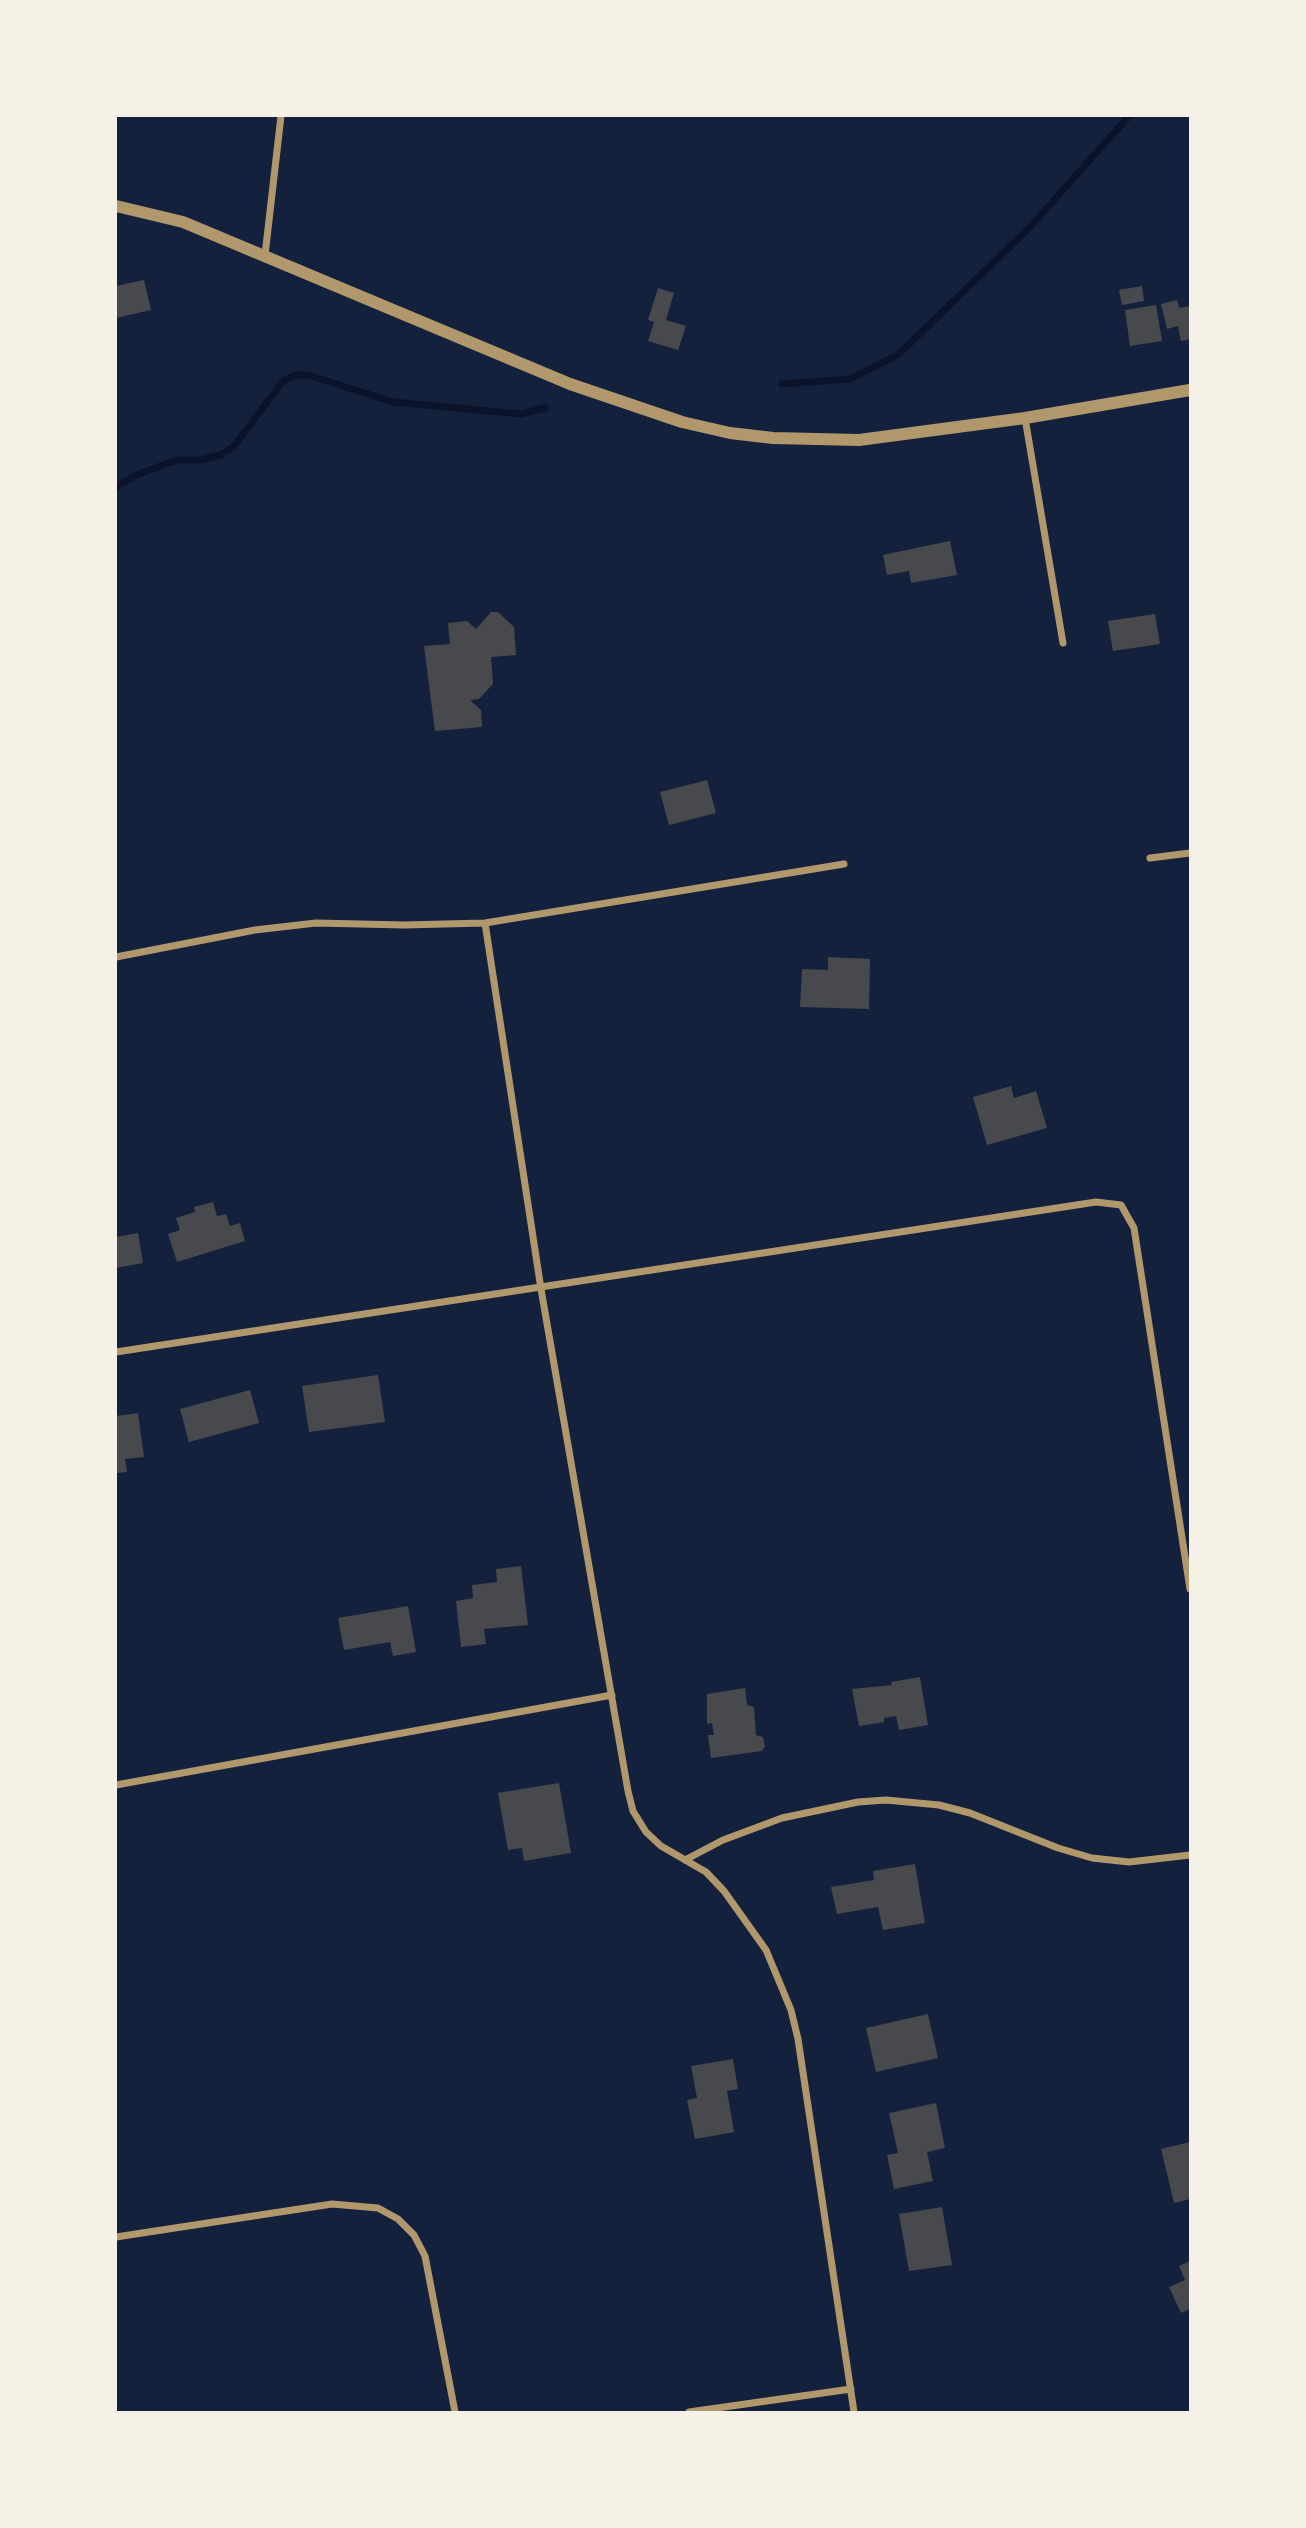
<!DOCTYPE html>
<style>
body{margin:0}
#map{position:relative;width:1306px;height:2528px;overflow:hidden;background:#14213d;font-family:Signika,sans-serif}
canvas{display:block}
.frame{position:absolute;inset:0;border:117px solid #f6f1e7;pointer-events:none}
</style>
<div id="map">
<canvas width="1306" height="2528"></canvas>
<div class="frame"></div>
</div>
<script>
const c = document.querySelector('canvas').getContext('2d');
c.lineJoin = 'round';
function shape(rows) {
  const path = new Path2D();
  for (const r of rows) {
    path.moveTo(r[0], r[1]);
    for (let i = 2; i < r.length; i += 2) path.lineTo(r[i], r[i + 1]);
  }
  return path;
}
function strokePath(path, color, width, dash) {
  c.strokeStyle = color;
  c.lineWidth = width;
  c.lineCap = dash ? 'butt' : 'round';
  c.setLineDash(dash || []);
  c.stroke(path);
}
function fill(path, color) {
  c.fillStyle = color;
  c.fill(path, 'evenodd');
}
const stream = shape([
 [782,384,850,379,899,354,1030,227,1129,116],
 [116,487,136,475,177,460,201,460,221,455,234,446,283,381,296,375,308,375,393,402,521,414,545,408]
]);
const building = shape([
 [144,280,151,310,116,318,116,286],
 [1142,286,1144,301,1122,305,1119,290],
 [658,288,674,293,666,320,686,326,678,350,648,341,654,322,648,320],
 [1177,300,1179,308,1190,306,1190,339,1181,341,1178,326,1167,329,1161,304],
 [1156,305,1162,341,1130,346,1125,310],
 [950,541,957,575,911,583,909,571,887,575,883,555],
 [491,612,498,612,514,627,516,655,491,657,493,684,479,699,470,700,481,710,482,727,435,731,424,646,450,644,448,623,467,621,476,629],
 [1155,614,1160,644,1113,651,1108,621],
 [707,780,716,813,669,825,660,792],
 [828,957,870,959,869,1009,800,1007,802,969,828,970],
 [1011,1086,1014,1098,1036,1091,1047,1128,987,1145,973,1097],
 [213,1202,217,1216,226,1214,230,1226,240,1223,245,1241,177,1262,168,1234,180,1230,176,1218,195,1212,194,1207],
 [138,1233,143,1263,116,1268,116,1237],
 [378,1375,385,1422,309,1432,302,1386],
 [250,1390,259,1423,189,1442,180,1409],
 [138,1413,144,1457,125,1459,127,1472,116,1473,116,1416],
 [521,1566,528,1625,484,1629,486,1644,461,1647,456,1601,473,1598,472,1585,497,1582,496,1569],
 [408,1606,416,1652,393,1656,390,1642,344,1650,338,1618],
 [920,1677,928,1725,899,1730,896,1716,884,1718,884,1722,859,1726,852,1689,892,1685,891,1682],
 [745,1688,747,1705,754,1707,756,1735,763,1737,765,1746,762,1751,711,1758,708,1735,714,1735,712,1723,707,1724,707,1694],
 [559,1783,571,1853,524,1861,522,1848,508,1850,498,1793],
 [915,1864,925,1923,883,1930,878,1907,837,1914,831,1887,874,1880,873,1871],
 [928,2014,938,2058,876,2072,866,2028],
 [733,2059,738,2089,727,2091,734,2132,695,2139,687,2100,697,2098,691,2066],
 [936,2103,945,2148,927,2152,933,2181,894,2189,887,2155,898,2153,889,2113],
 [1190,2142,1190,2199,1174,2203,1161,2149],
 [942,2207,952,2265,909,2271,899,2214],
 [1190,2261,1190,2309,1181,2313,1169,2287,1185,2280,1179,2266]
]);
const minor = shape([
 [265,255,281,116],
 [1025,418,1063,643],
 [1150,858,1190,853],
 [485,923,541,1289,628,1791,633,1811,646,1832,661,1846,706,1872,724,1891,766,1950,791,2010,798,2039,854,2412],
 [116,957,255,930,316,923,404,925,485,923,844,864],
 [116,1352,1096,1202,1121,1205,1134,1228,1190,1589],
 [116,1785,612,1695],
 [685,1860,723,1840,782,1818,858,1802,886,1800,939,1805,970,1813,1058,1848,1092,1858,1129,1862,1190,1855],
 [116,2237,332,2204,378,2208,398,2219,414,2235,425,2256,455,2412],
 [689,2412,851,2389]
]);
const tertiary = shape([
 [116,206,183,222,570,384,682,422,730,433,773,438,859,440,1025,418,1190,390]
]);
strokePath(stream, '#0b132b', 7);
fill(building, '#48494c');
strokePath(minor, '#b1986c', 7);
strokePath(tertiary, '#b1986c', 12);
</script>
